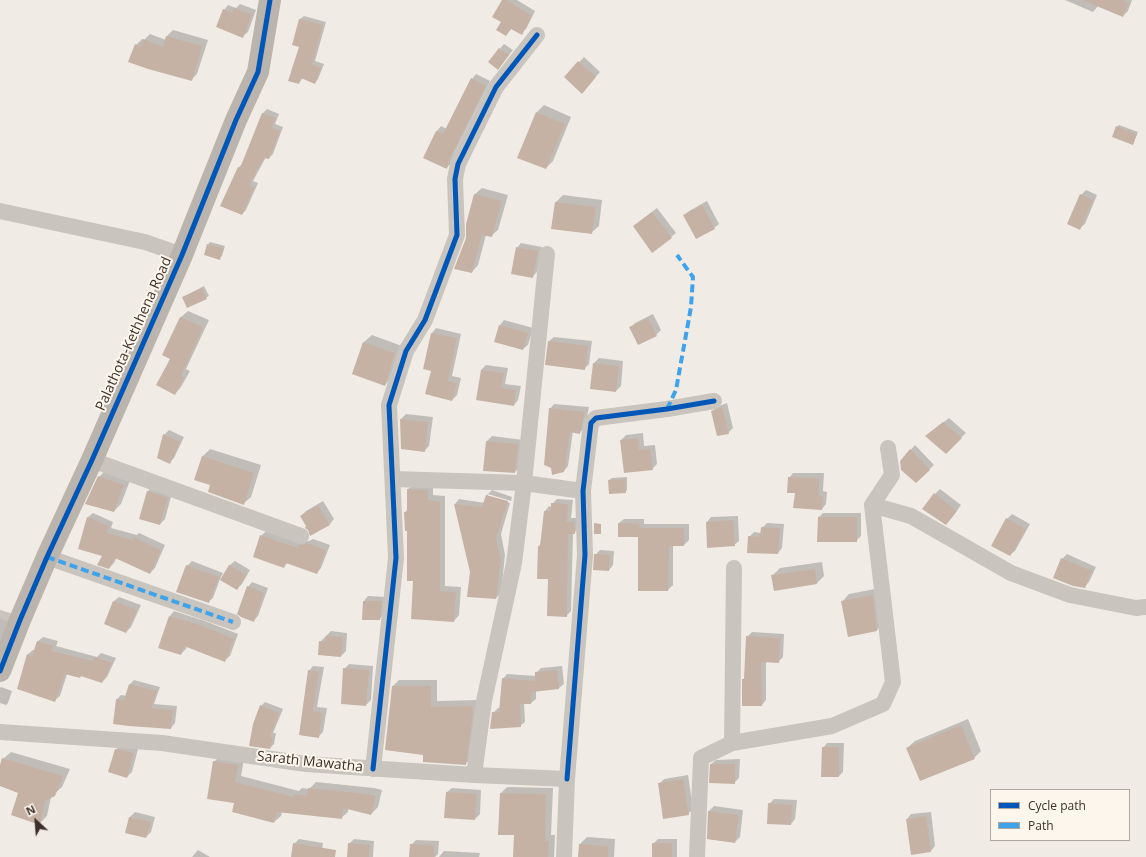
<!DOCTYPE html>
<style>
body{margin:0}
#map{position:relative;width:1146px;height:857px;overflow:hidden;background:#f0ece5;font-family:"Open Sans",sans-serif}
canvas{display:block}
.legend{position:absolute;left:990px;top:789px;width:140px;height:52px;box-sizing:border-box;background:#fcf6ed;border:1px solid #afa79f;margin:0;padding:5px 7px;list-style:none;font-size:12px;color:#3c312a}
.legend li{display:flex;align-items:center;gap:8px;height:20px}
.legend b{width:20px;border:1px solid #afa79f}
.north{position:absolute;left:16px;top:801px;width:40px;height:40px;-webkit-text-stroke:3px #fcf6ed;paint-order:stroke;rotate:334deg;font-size:11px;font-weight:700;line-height:16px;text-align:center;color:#3c312a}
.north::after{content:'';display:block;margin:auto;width:14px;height:18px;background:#3c312a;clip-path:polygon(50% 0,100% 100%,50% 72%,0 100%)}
</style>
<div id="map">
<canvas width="1146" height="857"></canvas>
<ul class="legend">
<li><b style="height:5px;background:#0057b8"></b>Cycle path</li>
<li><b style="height:5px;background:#3fa3eb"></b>Path</li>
</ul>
<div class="north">N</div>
</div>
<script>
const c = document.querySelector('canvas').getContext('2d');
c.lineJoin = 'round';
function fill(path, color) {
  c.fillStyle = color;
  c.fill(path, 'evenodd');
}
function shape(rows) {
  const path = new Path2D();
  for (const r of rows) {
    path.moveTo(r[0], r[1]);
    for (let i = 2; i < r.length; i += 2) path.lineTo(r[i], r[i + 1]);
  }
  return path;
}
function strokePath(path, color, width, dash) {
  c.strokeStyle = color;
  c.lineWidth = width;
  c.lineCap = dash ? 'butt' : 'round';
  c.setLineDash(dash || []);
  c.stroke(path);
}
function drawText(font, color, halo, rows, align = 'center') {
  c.font = font + ' "Open Sans",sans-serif';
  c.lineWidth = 4;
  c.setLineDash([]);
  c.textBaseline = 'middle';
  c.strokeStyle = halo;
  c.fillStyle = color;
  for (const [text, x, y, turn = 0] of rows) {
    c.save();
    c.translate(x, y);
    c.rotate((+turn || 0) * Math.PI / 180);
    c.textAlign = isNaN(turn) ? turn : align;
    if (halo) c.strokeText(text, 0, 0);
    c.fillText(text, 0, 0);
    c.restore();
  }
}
const shadow = shape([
 [503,0,517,0,535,11,526,29,521,33,512,28,506,35,502,21],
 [1065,0,1132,0,1128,11,1123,16,1098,6,1093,12],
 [240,4,256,10,248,32,243,36,224,10,228,5,236,8],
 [304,16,326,22,315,61,324,64,318,79,315,83,303,78,299,83,300,19],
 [173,30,208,40,197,74,191,80,136,45,142,39,144,40,150,34,166,40,167,36],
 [504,44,513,50,502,64,489,62],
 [584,57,600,72,586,88,565,77],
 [476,74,490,81,454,154,452,163,447,167,425,158,437,131,441,126,447,129,472,79],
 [544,105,571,117,553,161,546,168,536,113],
 [267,109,279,114,275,124,283,127,273,154,269,158,266,157,253,181,258,183,246,210,242,214,238,168,243,163,262,114],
 [1119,125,1138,132,1133,144,1117,127],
 [482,188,508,195,498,230,491,236,486,235,478,265,472,272,467,238,467,224,475,194],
 [1086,190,1097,195,1085,224,1080,228,1081,195],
 [563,195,602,200,599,226,591,233,553,228,556,202],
 [707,201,719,224,714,228,684,216,689,211],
 [657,208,676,233,671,237,639,222],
 [210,242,225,246,222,256,220,258,208,244],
 [521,243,542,247,537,272,532,277,517,248],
 [204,286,209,296,188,307,183,297],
 [188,311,209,320,186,369,190,371,181,387,175,394,171,358,164,354,181,317],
 [653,314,661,330,656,335,631,327,635,323],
 [504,320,533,328,528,345,523,349,500,325],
 [436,328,461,334,452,376,461,378,457,395,452,400,432,370,424,368,432,333],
 [372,335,402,346,392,377,385,385,353,373,364,342],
 [554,337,592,341,589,364,584,369,549,341],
 [599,358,623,361,621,386,616,391,594,363],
 [486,365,508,368,505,384,521,386,518,400,514,405,481,370],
 [727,403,733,428,728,433,712,412,717,407],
 [554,404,589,407,585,428,580,432,573,431,568,466,564,471,550,409],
 [406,414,433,417,429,446,424,451,402,448,401,419],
 [949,418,966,433,946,452,931,432],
 [169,430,184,437,174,458,170,462,164,435],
 [643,433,644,446,655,445,657,464,652,469,621,440,626,435],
 [492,436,523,440,520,467,515,472,487,441],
 [915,445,934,465,916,482,901,461],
 [210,449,261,465,251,497,243,504,211,484,195,479,203,456],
 [107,469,131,478,121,504,114,511,99,477],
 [793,473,824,473,823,491,827,492,826,504,822,509,796,492,789,478],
 [627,477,627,490,625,492,609,480,612,478],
 [414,484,433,484,433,495,445,496,445,586,461,587,459,615,454,621,414,580,405,512,408,509,408,489],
 [153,486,172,493,165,519,160,524,140,519,148,491],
 [940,489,961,505,951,519,935,494],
 [492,490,512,497,511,501,488,494,488,496,510,503,501,534,505,555,501,593,496,598,471,572,455,504,459,499,485,503,487,495],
 [557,499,573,500,571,518,579,518,579,528,574,533,573,533,571,611,566,616,549,578,539,546,541,543,545,511,549,506,552,507,552,504],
 [323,501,334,519,330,524,311,535,301,516,306,511],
 [93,513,113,522,111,528,137,535,139,533,165,545,155,568,150,573,117,557,114,563,109,568,103,555,79,548,88,517],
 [823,513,861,513,861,536,856,541,819,517],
 [1012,514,1030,524,1015,551,1010,555,1007,519],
 [738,516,739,541,734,545,707,522,711,517],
 [624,519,644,519,644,524,689,524,689,540,684,545,673,545,673,585,668,590,639,536,619,523],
 [767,523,784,524,782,548,778,553,749,537,754,532,761,533,762,528],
 [266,531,305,541,309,541,313,539,330,545,321,568,317,573,288,562,284,567,261,536],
 [600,550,614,551,613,565,609,570,595,555],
 [1067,554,1096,567,1089,582,1084,587,1062,559],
 [192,561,223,573,220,579,221,580,230,565,235,561,250,570,242,584,237,589,220,579,213,598,208,602,187,566],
 [822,562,824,576,817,583,774,590,772,576,780,568],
 [252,582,268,588,258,616,253,621,248,587],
 [880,588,884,623,877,630,842,602,849,594],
 [368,596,386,597,384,615,379,619,363,619,364,601],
 [119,597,141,605,131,627,126,632,105,624,114,601],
 [174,611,205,621,238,634,230,656,225,660,187,646,186,649,181,654,170,616],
 [0,615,9,619,0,642],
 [331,631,347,633,346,651,341,656,320,642],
 [752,632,784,634,783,657,778,662,766,662,766,700,762,705,743,679,745,678,747,637],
 [43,637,58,641,56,646,97,657,101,653,116,658,107,677,102,682,81,676,67,674,60,696,55,700,28,654,33,650,35,650,38,641],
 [349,664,373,666,371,700,366,705,344,669],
 [313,666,324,667,317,707,327,708,323,732,318,737,300,735,309,671],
 [562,666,564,684,559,688,536,690,536,699,531,703,524,703,525,722,520,726,493,713,498,708,501,708,503,679,507,674,536,676,536,673,541,668],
 [134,680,160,687,154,704,177,706,175,723,171,728,116,700,121,695,127,696,130,684],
 [399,680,437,680,437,701,478,700,472,758,465,764,424,754,393,686],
 [1,687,12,691,8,703,6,705,0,703,0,688],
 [265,702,283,709,273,733,276,733,274,744,270,748,261,706],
 [968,719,981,751,974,758,907,748,915,741],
 [827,743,844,743,843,772,839,776,823,748],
 [120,745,138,749,132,772,127,777,116,750],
 [11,752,70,769,62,787,51,797,47,816,40,823,19,793,0,785,0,768,3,759],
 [221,755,244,759,241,776,299,791,302,788,309,789,316,782,374,788,382,790,378,807,371,814,348,808,348,812,341,818,282,812,281,816,274,822,236,802,214,762],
 [740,759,739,778,734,783,711,764,716,760],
 [688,775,693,809,688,814,659,784,664,779],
 [507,787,553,788,551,835,555,835,554,857,514,857,515,834,501,793],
 [452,788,481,790,480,814,475,819,447,792],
 [774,799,797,800,795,819,791,824,769,804],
 [714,806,743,810,740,837,735,842,708,839,709,811],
 [135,812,155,817,151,832,146,837,126,832,130,817],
 [931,812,935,846,931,851,907,819,911,814],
 [587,837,615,839,614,857,579,857,580,844],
 [299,839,323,843,321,857,292,857,294,844],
 [354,839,374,841,373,857,348,857,349,844],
 [658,839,677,839,677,857,653,857,653,844],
 [416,840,439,841,438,854,435,857,410,857,411,845],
 [198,850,210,857,192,857],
 [444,851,480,853,479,857,439,857]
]);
const building = shape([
 [502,0,506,0,532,16,522,35,511,29,506,36,496,30,501,22,492,17],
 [1082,0,1123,0,1129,3,1123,17],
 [234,8,252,15,243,38,216,27,223,9,232,13],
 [299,19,323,25,312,64,321,68,315,84,301,78,299,84,288,81,299,47,292,45],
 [166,36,202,46,192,81,148,69,128,62,135,44,141,47,143,39,163,47],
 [499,48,509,55,498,70,488,62],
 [578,61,596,77,582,94,564,77],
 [471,78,486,86,449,160,447,169,423,158,436,131,443,134],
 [536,112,565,124,546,169,517,158],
 [262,113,275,118,272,128,280,131,269,159,264,158,249,185,254,188,242,215,220,206,238,167,240,168],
 [1116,126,1137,134,1133,145,1112,137],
 [474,194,502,201,492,237,482,235,472,273,454,269,466,238,466,224],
 [1080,194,1093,200,1080,230,1067,224],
 [555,202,596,207,592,234,551,229],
 [702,205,715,229,696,239,683,215],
 [652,212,672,238,652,253,633,226],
 [207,244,223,248,220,260,204,255],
 [516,247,538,251,533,278,511,274],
 [202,288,207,299,187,308,182,297],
 [180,317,203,327,181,376,184,377,175,395,156,385,170,359,162,355],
 [648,318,657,336,638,345,629,327],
 [499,325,528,333,523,350,494,342],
 [431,333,457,338,448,381,457,383,452,401,425,394,431,371,423,369],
 [548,341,588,346,585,370,545,365],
 [363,342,395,353,385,386,352,374],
 [593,363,619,366,616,392,590,389],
 [481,370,504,373,501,388,516,390,514,406,476,400],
 [722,407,729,434,717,436,711,411],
 [549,408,585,412,580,434,570,432,564,472,552,475,551,468,544,465],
 [400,419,428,422,425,452,401,449],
 [943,422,962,438,946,454,925,436],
 [163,434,180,442,170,464,157,458],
 [638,438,639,450,650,449,653,470,624,473,620,440],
 [486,441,518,444,515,473,483,471],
 [910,449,930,470,916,483,901,470,900,461],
 [202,456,254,473,244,505,208,492,210,485,194,480],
 [98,476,124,485,114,512,85,504],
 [788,477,819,478,819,496,823,496,822,510,793,508,795,493,787,493],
 [625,479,626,493,609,494,608,480],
 [407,489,428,490,428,500,440,502,440,591,456,592,454,622,411,619,413,581,407,581,407,531,405,531,404,512,407,512],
 [147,491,168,498,160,525,139,519],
 [934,493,957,511,946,525,922,509],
 [486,495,508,501,496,539,501,560,496,599,467,597,470,572,454,504,482,507],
 [551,503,568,504,567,522,574,522,575,534,568,534,567,617,547,616,548,579,537,579,538,546,540,546,544,511,551,511],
 [318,505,330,525,310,536,308,530,305,528,306,526,300,516],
 [87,517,109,526,107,533,133,540,133,537,161,550,150,574,115,558,109,569,97,565,102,556,78,549],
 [818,517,857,517,857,542,817,542],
 [1006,518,1026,529,1010,556,991,546],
 [733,520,735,546,707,548,706,522],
 [594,523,601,524,601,534,594,534],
 [618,523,640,524,639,528,684,528,684,546,669,546,668,591,638,591,638,537,618,537],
 [761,527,780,528,778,554,747,553,748,536,760,537],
 [260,535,298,548,299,545,303,545,307,543,326,550,317,574,286,563,284,568,253,557],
 [594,554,610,555,609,571,593,570],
 [1061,558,1092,571,1085,588,1073,586,1053,578],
 [186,565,219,577,209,603,176,592],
 [229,565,246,575,237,590,220,580],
 [815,569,817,584,774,591,771,575],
 [247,586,264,593,254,622,241,617,237,614],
 [873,595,877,631,848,637,841,601],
 [113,601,137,610,126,633,104,624],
 [363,601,382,601,380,620,362,620],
 [169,616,200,625,234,639,225,662,184,646,181,655,158,648],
 [326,636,343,637,341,657,318,655,319,641,325,642],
 [746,636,780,638,779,663,761,662,762,706,742,706,742,679,744,679],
 [37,641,53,646,52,651,93,661,95,657,112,663,102,683,81,676,80,678,65,674,55,702,17,689,27,654,32,656],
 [343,668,369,670,366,706,341,704],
 [308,670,319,672,313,711,322,713,319,738,299,735],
 [557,670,559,689,532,692,531,704,520,704,521,727,490,729,492,712,499,712,502,678,535,681,535,672],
 [129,684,157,691,151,708,173,710,171,729,129,726,113,724,116,699,124,700],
 [392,686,431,686,431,707,472,706,473,713,466,765,423,762,423,755,385,750],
 [260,705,279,713,270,737,273,737,270,749,249,746,253,724],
 [961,725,975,759,920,781,906,748],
 [822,747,839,747,839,777,821,777],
 [115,749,134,753,127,778,108,772],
 [2,758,63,776,55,796,45,801,40,825,11,815,18,793,0,786,0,765],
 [213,761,238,765,235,782,294,797,294,794,307,796,308,788,367,794,376,796,371,815,343,808,342,819,277,812,274,823,232,812,234,803,207,799],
 [710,764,735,764,735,784,709,783],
 [683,779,689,815,663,819,658,783],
 [446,792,477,794,475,820,444,818],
 [500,793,546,794,545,841,549,841,548,857,513,857,514,835,498,835],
 [768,803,792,805,791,825,767,824],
 [708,811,739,815,735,843,707,839],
 [926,816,931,852,911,855,906,819],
 [129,817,151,822,146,838,125,833],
 [293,843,336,850,335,857,291,857],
 [348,843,370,845,369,857,347,857],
 [652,843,672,843,672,857,652,857],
 [410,844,434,845,434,857,409,857],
 [579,844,608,846,608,857,578,857]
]);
const lane = shape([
 [0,614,19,620]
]);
const street = shape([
 [0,211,145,242,182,255],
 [92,460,301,536],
 [393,479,524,483,583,491],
 [872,505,911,516,1011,573,1070,595,1136,608,1146,607],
 [47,557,233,622],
 [0,732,162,743,306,764,474,775,567,779,564,857],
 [732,743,832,726,883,704,893,682,872,505,892,475,888,448],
 [373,769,396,558,389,405,406,351,425,320,457,235,455,179,458,164,496,87,537,35],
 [474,775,484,701,514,563,524,483,547,254],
 [567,779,585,555,583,491,591,423,596,418,667,409,714,401],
 [697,857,701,758,732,743,734,568]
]);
const secondary = shape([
 [0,671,20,620,47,557,92,460,182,255,236,120,258,72,270,0]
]);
const quiet = shape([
 [667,409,676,390,691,307,693,277,677,255],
 [47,557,233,622]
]);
const cycleway = shape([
 [0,671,20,620,47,557,92,460,182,255,236,120,258,72,270,0],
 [373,769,396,558,389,405,406,351,425,320,457,235,455,179,458,164,496,87,537,35],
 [567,779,585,555,583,491,591,423,596,418,667,409,714,401]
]);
const streetNames = [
 ["Palathota-Kethhena Road",134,334,-66],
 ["Sarath Mawatha",310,762,6]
];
fill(shadow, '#0003');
fill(building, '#c5b2a5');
strokePath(lane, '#c9c4bd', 8);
strokePath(street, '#c9c4bd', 16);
strokePath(secondary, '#bab4ad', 22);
strokePath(quiet, '#3fa3eb', 4, [8, 4]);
strokePath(cycleway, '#0057b8', 5);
drawText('14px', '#3c312a', '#fcf6ed', streetNames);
</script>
